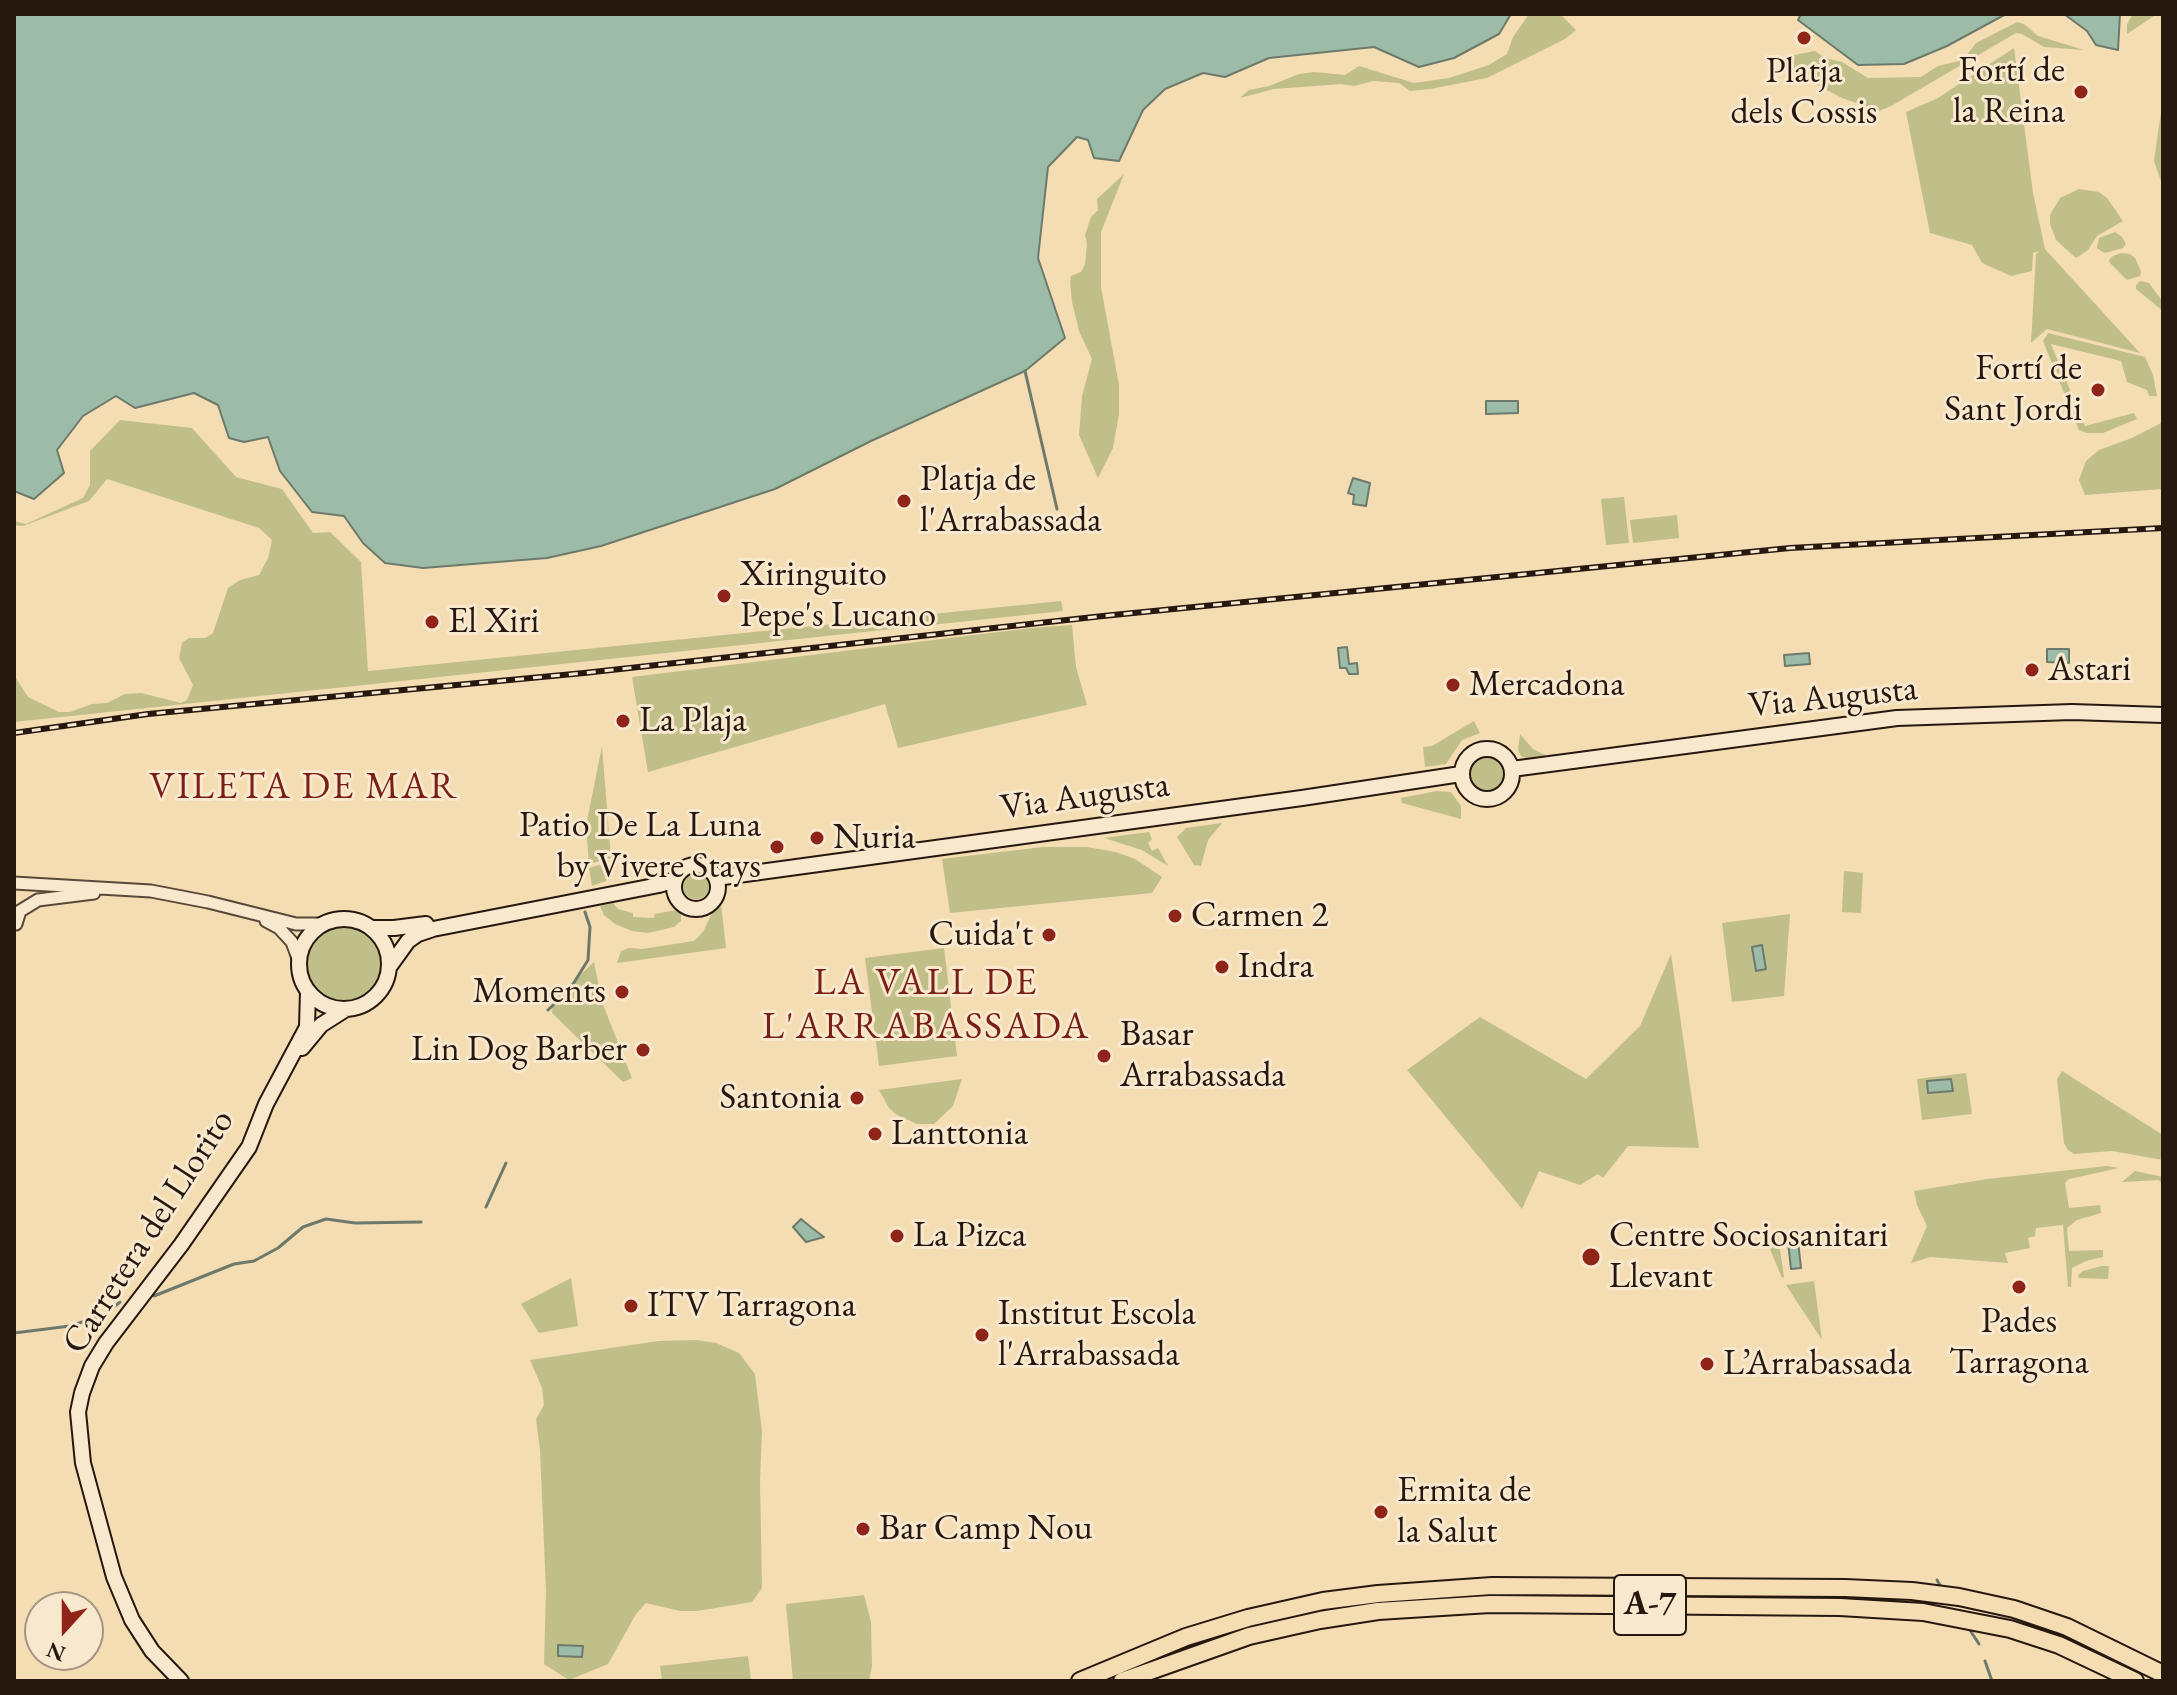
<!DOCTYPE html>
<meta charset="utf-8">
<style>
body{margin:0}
#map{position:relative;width:2177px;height:1695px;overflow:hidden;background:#f4dcb3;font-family:"EB Garamond",serif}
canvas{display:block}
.frame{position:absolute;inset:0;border:16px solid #26170f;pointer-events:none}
.north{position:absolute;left:24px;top:1591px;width:80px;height:80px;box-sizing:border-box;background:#f8e8ce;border:2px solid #a49482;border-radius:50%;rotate:201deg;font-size:22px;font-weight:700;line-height:32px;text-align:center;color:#26170f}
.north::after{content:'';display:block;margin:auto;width:28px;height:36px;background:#8f2418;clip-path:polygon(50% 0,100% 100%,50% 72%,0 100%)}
</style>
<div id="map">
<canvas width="2177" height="1695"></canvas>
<div class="frame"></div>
<div class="north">N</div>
</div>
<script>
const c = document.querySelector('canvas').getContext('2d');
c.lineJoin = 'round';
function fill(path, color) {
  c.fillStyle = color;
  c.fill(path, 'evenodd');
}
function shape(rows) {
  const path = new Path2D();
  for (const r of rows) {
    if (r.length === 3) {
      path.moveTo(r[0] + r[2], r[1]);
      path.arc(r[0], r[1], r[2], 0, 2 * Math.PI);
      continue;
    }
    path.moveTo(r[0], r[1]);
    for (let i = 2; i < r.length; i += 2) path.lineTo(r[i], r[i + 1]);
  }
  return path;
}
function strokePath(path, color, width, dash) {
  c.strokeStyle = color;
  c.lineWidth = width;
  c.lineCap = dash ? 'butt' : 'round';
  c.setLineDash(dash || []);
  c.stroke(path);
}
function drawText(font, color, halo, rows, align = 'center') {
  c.font = font + ' "EB Garamond",serif';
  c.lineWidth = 6;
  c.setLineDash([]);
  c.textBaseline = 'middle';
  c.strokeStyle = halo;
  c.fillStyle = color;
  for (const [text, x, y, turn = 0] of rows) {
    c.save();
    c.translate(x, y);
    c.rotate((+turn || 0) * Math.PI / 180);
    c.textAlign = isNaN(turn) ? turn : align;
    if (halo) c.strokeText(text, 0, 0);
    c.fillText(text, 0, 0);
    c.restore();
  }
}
const green = shape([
 [1529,14,1560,14,1576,30,1565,39,1487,78,1430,89,1410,91,1399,83,1373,81,1354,86,1341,84,1274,89,1240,98,1249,90,1269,86,1299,74,1314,72,1345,75,1359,66,1414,83,1449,78,1489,65,1507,54,1513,37],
 [2133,14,2157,14,2127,34,2127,24],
 [2017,22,2024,24,2038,36,2084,50,2044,47,2022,34,2016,33,1891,106,1879,111,1842,98,1813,83,1794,78,1783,61,1784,57,1815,51,1825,58,1842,62,1868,78,1921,77,1938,66,1963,60,1976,43],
 [2014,48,2033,193,2045,249,2140,353,2047,329,2031,343,2036,254,2039,251,2033,253,2032,271,2011,276,1982,263,1972,245,1930,233,1906,112,1938,98],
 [2163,98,2162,163,2163,187,2154,161],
 [1124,174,1101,232,1101,287,1119,385,1119,414,1113,448,1098,478,1079,435,1082,396,1092,359,1079,331,1072,302,1070,282,1071,276,1081,272,1085,264,1087,244,1085,235,1091,217,1098,210,1097,199],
 [2079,189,2099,192,2107,198,2123,221,2097,236,2088,250,2076,258,2056,240,2050,224,2050,215,2060,198],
 [2115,232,2122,237,2126,244,2123,248,2105,253,2101,251,2097,248,2099,238],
 [2121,253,2130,254,2135,258,2141,271,2140,276,2127,280,2110,263,2109,260,2113,256],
 [2140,281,2149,283,2163,302,2163,311,2136,289,2136,285],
 [2048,333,2145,357,2153,375,2157,396,2149,396,2147,390,2127,382,2121,361,2051,344,2085,426,2134,413,2137,419,2103,433,2087,433,2079,430,2043,341],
 [120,420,192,428,236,477,282,489,313,533,330,532,361,562,368,671,1061,601,1063,611,14,722,14,675,28,697,59,712,70,712,92,704,107,703,125,694,141,693,181,703,187,700,193,685,179,658,182,643,189,638,205,638,213,633,228,588,240,580,259,575,268,558,272,540,259,528,107,479,89,501,23,526,14,525,14,521,26,524,83,498,90,485,90,451],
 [2163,422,2163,489,2085,495,2079,480,2086,461,2099,450,2132,438],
 [1624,497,1629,543,1606,545,1601,499],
 [1677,515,1679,538,1633,543,1630,520],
 [1072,625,1076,667,1087,705,898,748,885,704,648,772,632,677,1031,628],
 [1474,721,1480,733,1462,740,1446,764,1425,767,1423,747,1432,746],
 [1520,734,1533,749,1549,757,1528,759,1521,756,1518,750],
 [602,746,611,858,589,864,586,826],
 [1487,773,18],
 [1437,791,1451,792,1461,806,1461,819,1402,803,1401,798],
 [1222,823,1208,840,1201,866,1194,865,1177,837,1186,828],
 [1149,832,1152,839,1148,843,1152,851,1158,848,1168,866,1142,850,1104,838],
 [1043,847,1087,847,1116,852,1135,859,1162,877,1152,893,950,913,942,859],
 [610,862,611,870,606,881,592,886,589,868],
 [1844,871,1863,873,1861,913,1842,912],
 [696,886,13],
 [613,903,618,909,633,913,633,917,654,918,655,914,676,910,681,912,681,921,674,927,648,933,632,931,615,924,604,915,600,906],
 [721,904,726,948,617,963,621,951,629,948,642,949,694,941,703,932,713,911],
 [1790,914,1784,996,1732,1002,1722,923],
 [345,963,38],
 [944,948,957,1056,879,1066,865,958],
 [1671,954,1699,1148,1628,1146,1603,1178,1598,1174,1580,1185,1539,1171,1522,1209,1407,1070,1480,1017,1586,1079,1640,1026],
 [594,962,602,1002,632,1078,623,1082,552,1013,553,1000],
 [2062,1071,2163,1135,2163,1160,2112,1151,2074,1154,2068,1150,2064,1143,2057,1079],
 [1966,1073,1972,1114,1922,1120,1917,1079],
 [962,1079,953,1106,934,1124,917,1124,897,1115,889,1108,879,1090],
 [2107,1166,2119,1168,2069,1179,2065,1183,2069,1208,2100,1205,2101,1213,2077,1220,2067,1228,2069,1251,2103,1250,2103,1257,2086,1261,2072,1268,2071,1287,2068,1287,2063,1225,2036,1228,2035,1236,2028,1238,2030,1248,2005,1253,2008,1263,1930,1257,1911,1263,1927,1226,1917,1205,1914,1191,1987,1179],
 [2135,1171,2163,1177,2163,1186,2159,1180,2122,1182],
 [1778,1236,1784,1277,1782,1278,1765,1237],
 [2102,1266,2109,1266,2108,1279,2079,1278,2078,1275,2083,1271],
 [571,1278,578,1326,539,1333,521,1304],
 [1814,1281,1822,1340,1786,1285],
 [696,1340,716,1343,739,1353,755,1374,762,1431,760,1480,762,1588,752,1602,697,1611,680,1611,646,1603,636,1614,608,1664,569,1680,544,1664,546,1591,540,1450,536,1419,544,1405,542,1388,530,1360,658,1341],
 [864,1595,871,1622,872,1666,869,1681,793,1681,786,1604],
 [748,1656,751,1681,662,1681,660,1666]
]);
const water = shape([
 [14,14,1511,14,1499,34,1454,58,1419,67,1374,47,1269,58,1225,77,1203,73,1165,89,1143,110,1119,161,1094,158,1088,140,1077,137,1048,167,1038,258,1065,338,1025,371,871,441,775,489,601,546,547,558,423,568,385,563,363,543,344,516,312,512,280,471,268,437,244,442,229,438,218,405,194,393,135,408,116,396,83,416,57,450,64,473,34,499,14,491,14,14],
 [1801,14,2006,14,1947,46,1904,64,1858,65,1798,20,1801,14],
 [2064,14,2120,14,2118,50,2096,45,2087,31,2064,14],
 [1486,401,1518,401,1518,413,1486,414,1486,401],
 [1353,478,1370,483,1366,506,1353,504,1354,495,1348,493,1353,478],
 [1347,647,1349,664,1357,663,1358,674,1349,674,1346,668,1340,668,1338,648,1347,647],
 [2047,649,2069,649,2069,663,2047,662,2047,649],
 [1809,653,1810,664,1785,666,1784,655,1809,653],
 [1762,945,1766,969,1756,971,1752,947,1762,945],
 [1951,1079,1953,1091,1928,1093,1927,1081,1951,1079],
 [801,1219,812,1228,824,1237,806,1242,793,1227,801,1219],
 [1798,1241,1801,1268,1791,1269,1788,1242,1798,1241],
 [558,1645,583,1646,582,1657,558,1656,558,1645]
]);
const stream = shape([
 [1025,371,1057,509],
 [548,1010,570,989,588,960,590,927,585,912],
 [486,1207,506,1163],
 [154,1296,234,1264,254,1261,278,1248,303,1227,326,1219,355,1223,421,1222],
 [14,1333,70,1326,104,1315,120,1302],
 [1937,1580,1941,1587],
 [1968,1627,1979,1644],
 [1985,1661,1992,1681]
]);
const tertiary = shape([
 [14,883,151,891,208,902,296,924,324,924],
 [266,921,279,928,292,942,299,961],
 [16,924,20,911,38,900,94,893]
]);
const secondary = shape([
 [1487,774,25],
 [1512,769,1897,718,2072,712,2163,715],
 [696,887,22],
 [716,878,1302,798,1461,774],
 [344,964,45],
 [372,928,394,928,426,924],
 [390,966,408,941,418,934,433,929,659,885,675,880],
 [302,1048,321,1025,346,1009],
 [181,1681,152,1651,132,1620,114,1577,83,1463,78,1412,82,1393,92,1366,106,1343,181,1245,249,1147,266,1104,307,1027,308,991]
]);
const motorway = shape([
 [1080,1681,1186,1637,1248,1618,1323,1601,1378,1594,1492,1586,1845,1588,1912,1591,1959,1597,2014,1609,2067,1627,2163,1674],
 [1122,1681,1249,1636,1320,1620,1378,1611,1490,1604,1840,1607,1923,1612,2010,1629,2059,1645,2135,1681]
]);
const rail = shape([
 [14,733,148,714,584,673,1103,616,1790,548,2163,528]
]);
const markers = [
 [1804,38,8,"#8f2418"],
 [2081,92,8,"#8f2418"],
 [2098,390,8,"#8f2418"],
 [904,501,8,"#8f2418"],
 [724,596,8,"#8f2418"],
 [432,622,8,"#8f2418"],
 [2032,670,8,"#8f2418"],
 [1453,685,8,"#8f2418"],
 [623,721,8,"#8f2418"],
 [817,838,8,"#8f2418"],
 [777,847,8,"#8f2418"],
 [1175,916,8,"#8f2418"],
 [1049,935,8,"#8f2418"],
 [1222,967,8,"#8f2418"],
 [622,992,8,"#8f2418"],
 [643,1050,8,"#8f2418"],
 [1104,1056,8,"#8f2418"],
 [857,1098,8,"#8f2418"],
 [875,1134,8,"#8f2418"],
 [897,1236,8,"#8f2418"],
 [1591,1257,10,"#8f2418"],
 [2019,1287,8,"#8f2418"],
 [631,1306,8,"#8f2418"],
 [982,1335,8,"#8f2418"],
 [1707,1364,8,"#8f2418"],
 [1381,1512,8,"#8f2418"],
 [863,1529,8,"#8f2418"]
];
const shields = [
 [1650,1605,72]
];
const shieldNames = [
 ["A-7",1650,1605]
];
const poiNames = [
 ["Fortí de",2065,71,"right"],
 ["la Reina",2065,112,"right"],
 ["Platja",1804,72,"center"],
 ["dels Cossis",1804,113,"center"],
 ["Fortí de",2082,369,"right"],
 ["Sant Jordi",2082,410,"right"],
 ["Platja de",920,480],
 ["l'Arrabassada",920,521],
 ["Xiringuito",740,575],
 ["Pepe's Lucano",740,616],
 ["El Xiri",448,622],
 ["Astari",2048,670],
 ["Mercadona",1469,685],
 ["La Plaja",639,721],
 ["Patio De La Luna",761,826,"right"],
 ["by Vivere Stays",761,867,"right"],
 ["Nuria",833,838],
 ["Carmen 2",1191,916],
 ["Cuida't",1033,935,"right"],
 ["Indra",1238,967],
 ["Moments",606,992,"right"],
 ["Basar",1120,1035],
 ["Arrabassada",1120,1076],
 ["Lin Dog Barber",627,1050,"right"],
 ["Santonia",841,1098,"right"],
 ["Lanttonia",891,1134],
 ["La Pizca",913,1236],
 ["Centre Sociosanitari",1609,1236],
 ["Llevant",1609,1277],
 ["ITV Tarragona",647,1306],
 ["Institut Escola",998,1314],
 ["l'Arrabassada",998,1355],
 ["Pades",2019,1322,"center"],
 ["Tarragona",2019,1363,"center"],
 ["L’Arrabassada",1723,1364],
 ["Ermita de",1397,1491],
 ["la Salut",1397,1532],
 ["Bar Camp Nou",879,1529]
];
const streetNames = [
 ["Via Augusta",1833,698,-6],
 ["Via Augusta",1085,797,-8],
 ["Carretera del Llorito",149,1232,-57]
];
const neighbourhoodNames = [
 ["VILETA DE MAR",304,788],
 ["LA VALL DE",926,984],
 ["L'ARRABASSADA",926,1028]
];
fill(green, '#c1bf89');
fill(water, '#9cbca8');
strokePath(water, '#6d7a6b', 2);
strokePath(stream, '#6d7a6b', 3);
strokePath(tertiary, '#5a4838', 15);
strokePath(secondary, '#26170f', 18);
strokePath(motorway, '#26170f', 20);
strokePath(tertiary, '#f8e8ce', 11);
strokePath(secondary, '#f8e8ce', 14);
strokePath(motorway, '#f4dcb3', 16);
strokePath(rail, '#26170f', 6);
strokePath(rail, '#f8e8ce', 3, [9]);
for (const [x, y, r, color] of markers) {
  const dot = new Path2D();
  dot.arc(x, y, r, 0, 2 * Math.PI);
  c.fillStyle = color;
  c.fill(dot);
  strokePath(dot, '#f8e8ce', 3);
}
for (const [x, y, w] of shields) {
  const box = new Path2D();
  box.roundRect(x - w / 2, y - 30, w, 60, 6);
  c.fillStyle = '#f8e8ce';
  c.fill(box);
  strokePath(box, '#26170f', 2);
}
drawText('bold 34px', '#26170f', null, shieldNames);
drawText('36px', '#26170f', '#f8e8ce', poiNames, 'left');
drawText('36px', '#26170f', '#f8e8ce', streetNames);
c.letterSpacing = '2px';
drawText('38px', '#7a1f14', '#f8e8ce', neighbourhoodNames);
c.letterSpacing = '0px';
</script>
